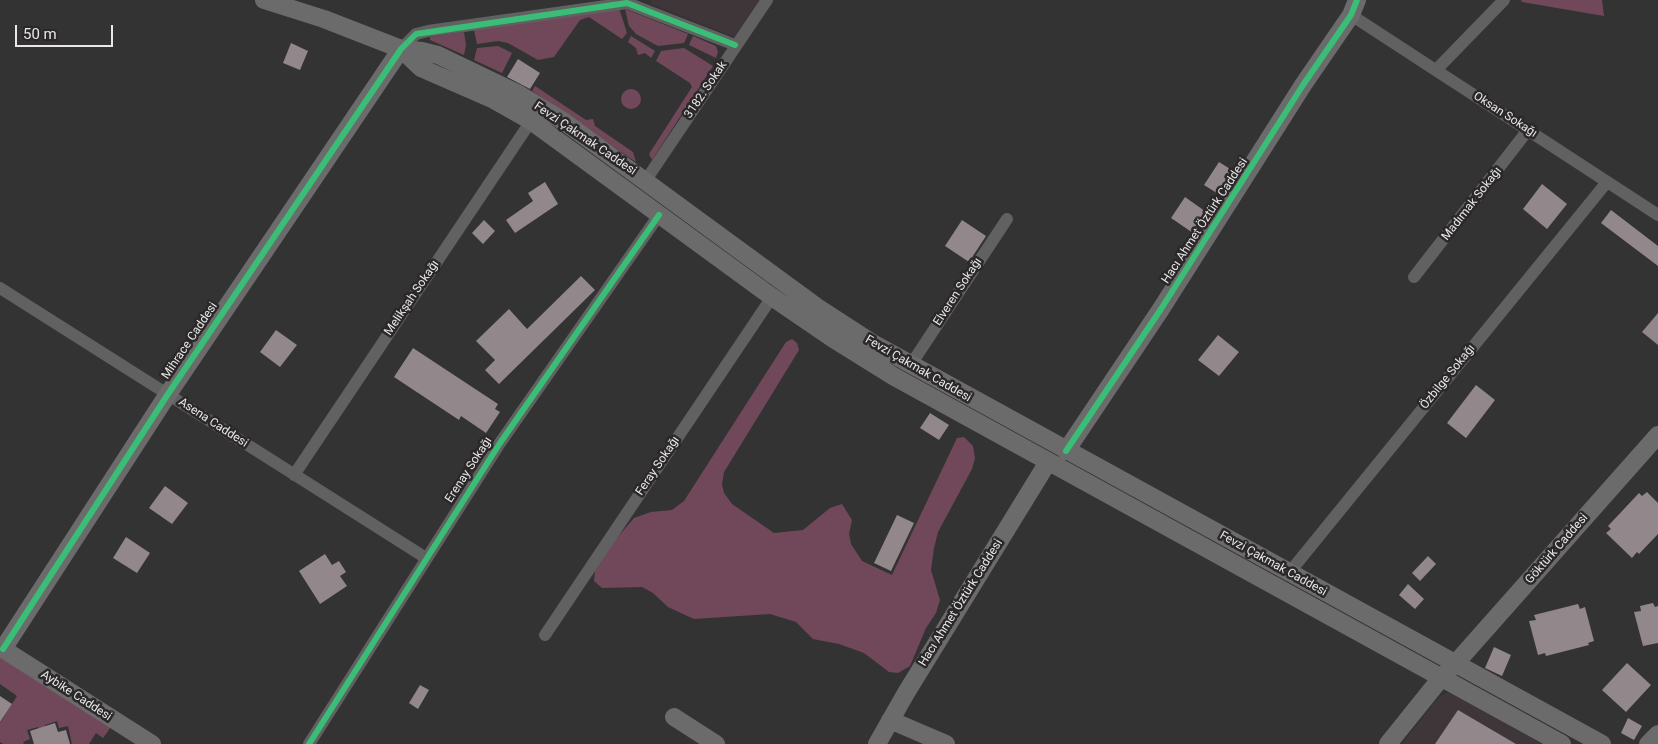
<!DOCTYPE html>
<meta charset="utf-8">
<style>
body{margin:0}
#map{position:relative;width:1658px;height:744px;overflow:hidden;background:#343333;font-family:Roboto,sans-serif}
canvas{display:block}
.scale{position:absolute;left:15px;top:25px;width:98px;height:22px;box-sizing:border-box;border:2px solid #e9e7e8;border-top:0;padding-left:6px;font-size:15px;line-height:18px;white-space:nowrap;color:#e9e7e8;-webkit-text-stroke:4px #2b2829;paint-order:stroke}
</style>
<div id="map">
<canvas width="1658" height="744"></canvas>
<div class="scale">50 m</div>
</div>
<script>
const c = document.querySelector('canvas').getContext('2d');
c.lineJoin = 'round';
function fill(path, color) {
  c.fillStyle = color;
  c.fill(path, 'evenodd');
}
function shape(rows) {
  const path = new Path2D();
  for (const r of rows) {
    if (r.length === 3) {
      path.moveTo(r[0] + r[2], r[1]);
      path.arc(r[0], r[1], r[2], 0, 2 * Math.PI);
      continue;
    }
    path.moveTo(r[0], r[1]);
    for (let i = 2; i < r.length; i += 2) path.lineTo(r[i], r[i + 1]);
  }
  return path;
}
function strokePath(path, color, width, dash) {
  c.strokeStyle = color;
  c.lineWidth = width;
  c.lineCap = dash ? 'butt' : 'round';
  c.setLineDash(dash || []);
  c.stroke(path);
}
function drawText(font, color, halo, rows, align = 'center') {
  c.font = font + ' Roboto,sans-serif';
  c.lineWidth = 5;
  c.setLineDash([]);
  c.textBaseline = 'middle';
  c.strokeStyle = halo;
  c.fillStyle = color;
  for (const [text, x, y, turn = 0] of rows) {
    c.save();
    c.translate(x, y);
    c.rotate((+turn || 0) * Math.PI / 180);
    c.textAlign = isNaN(turn) ? turn : align;
    if (halo) c.strokeText(text, 0, 0);
    c.fillText(text, 0, 0);
    c.restore();
  }
}
const built = shape([
 [651,0,762,0,737,38,652,4],
 [1447,693,1454,693,1542,744,1402,744,1439,697]
]);
const green = shape([
 [1521,0,1602,0,1604,16,1522,2],
 [619,8,627,33,622,39,589,17,580,20,554,57,538,60,508,43,498,41,477,44,474,30],
 [625,9,688,34,684,43,658,46,636,34,629,26],
 [464,32,466,45,464,55,430,40,430,37],
 [631,36,655,51,651,58,645,53,638,55,636,48,628,42],
 [693,36,716,46,718,52,716,58,689,45],
 [498,46,512,53,502,73,474,60,477,48],
 [684,48,713,66,652,160,649,154,692,87,690,83,656,61,661,51],
 [535,86,586,120,593,119,595,126,633,152,636,162,532,91],
 [631,99,10],
 [792,339,797,343,799,350,724,472,722,485,724,493,732,504,774,533,803,530,830,508,842,504,852,520,849,534,851,544,862,561,892,575,957,438,964,437,973,446,975,458,972,469,938,532,934,548,931,570,940,600,936,613,926,628,910,666,898,673,889,672,864,653,839,644,813,639,796,622,770,614,694,619,668,607,653,593,642,587,602,588,594,581,595,571,616,539,634,518,651,512,672,510,684,501,786,342],
 [0,657,111,727,103,738,96,733,89,744,72,744,68,726,59,728,57,721,45,725,45,727,39,730,38,727,27,730,30,739,23,742,24,744,3,744,0,742,0,723,17,696,0,684]
]);
const building = shape([
 [291,43,308,51,300,70,283,63],
 [518,59,540,73,530,89,507,77],
 [1219,162,1235,172,1220,195,1204,185],
 [545,182,558,204,515,233,506,220,533,201,528,193],
 [1542,184,1567,204,1547,229,1523,209],
 [1185,197,1209,214,1196,235,1171,218],
 [1611,210,1658,246,1658,266,1601,223],
 [484,220,495,231,483,244,472,233],
 [962,220,986,236,969,262,945,246],
 [581,276,595,290,499,384,485,370,495,360,476,341,509,309,527,329],
 [1658,313,1658,345,1642,332],
 [276,330,297,345,280,367,260,352],
 [1218,335,1239,352,1219,376,1198,360],
 [413,348,498,404,495,409,500,412,486,433,461,416,459,420,394,377],
 [1476,385,1495,400,1466,438,1447,423],
 [930,413,949,425,939,440,920,428],
 [165,486,188,503,172,524,149,508],
 [1647,492,1658,503,1658,534,1639,554,1637,552,1632,558,1606,533,1611,529,1608,526,1639,493,1642,496],
 [897,515,914,523,891,571,874,563],
 [126,537,150,553,137,573,113,558],
 [325,554,332,565,339,561,346,572,340,576,347,586,320,604,299,571],
 [1428,556,1436,564,1420,581,1412,573],
 [1408,584,1424,599,1415,609,1399,595],
 [1653,603,1655,607,1658,606,1658,643,1643,646,1634,612,1641,611,1640,606],
 [1578,604,1580,609,1585,607,1594,641,1588,643,1589,645,1546,656,1545,653,1538,655,1529,621,1536,620,1534,615],
 [1494,647,1511,655,1502,676,1485,668],
 [1627,663,1651,685,1626,712,1602,690],
 [420,685,429,690,418,709,409,703],
 [0,696,12,704,0,722],
 [1458,710,1516,744,1435,744],
 [1628,718,1642,726,1634,740,1621,733],
 [55,723,58,732,66,730,70,744,34,744,30,731]
]);
const street = shape([
 [1351,15,1658,215],
 [401,49,416,34,428,31,627,3,735,45],
 [1436,70,1504,0],
 [646,180,767,0],
 [1414,277,1528,130],
 [0,288,426,558],
 [910,366,1007,219],
 [294,475,531,121],
 [1289,573,1607,182],
 [545,635,772,297],
 [309,744,500,443,659,215]
]);
const secondary = shape([
 [264,0,324,19,401,49,422,51,438,55,517,93,563,121,817,307,874,344,1602,744],
 [401,49,421,68,492,99,531,121,772,297,832,338,893,376,1562,744],
 [1066,451,1161,309,1303,85,1351,15,1357,0],
 [0,647,152,744],
 [3,649,168,394,401,49],
 [674,717,716,744],
 [890,720,946,744],
 [877,744,906,693,1048,462],
 [1388,744,1441,678,1455,664,1658,435],
 [1648,744,1658,734]
]);
const cycleway = shape([
 [1066,451,1161,309,1303,85,1351,15,1357,0],
 [3,649,168,394,401,49,416,34,627,3,735,45],
 [309,744,500,443,659,215]
]);
const streetNames = [
 ["3182. Sokak",706,90,-56],
 ["Oksan Sokağı",1505,115,33],
 ["Fevzi Çakmak Caddesi",585,139,34],
 ["Madımak Sokağı",1472,204,-52],
 ["Hacı Ahmet Öztürk Caddesi",1205,221,-57],
 ["Elveren Sokağı",958,292,-57],
 ["Melikşah Sokağı",412,298,-56],
 ["Mihrace Caddesi",190,341,-56],
 ["Fevzi Çakmak Caddesi",918,369,30],
 ["Özbilge Sokağı",1448,377,-51],
 ["Asena Caddesi",213,423,33],
 ["Feray Sokağı",658,466,-56],
 ["Erenay Sokağı",469,470,-57],
 ["Göktürk Caddesi",1557,549,-49],
 ["Fevzi Çakmak Caddesi",1273,564,29],
 ["Hacı Ahmet Öztürk Caddesi",961,603,-58],
 ["Aybike Caddesi",76,696,33]
];
fill(built, '#3f363a');
fill(green, '#71485a');
fill(building, '#92878b');
strokePath(street, '#616161', 12);
strokePath(secondary, '#6b6b6b', 18);
strokePath(cycleway, '#3abd76', 6);
drawText('12px', '#e9e7e8', '#2b2829', streetNames);
</script>
